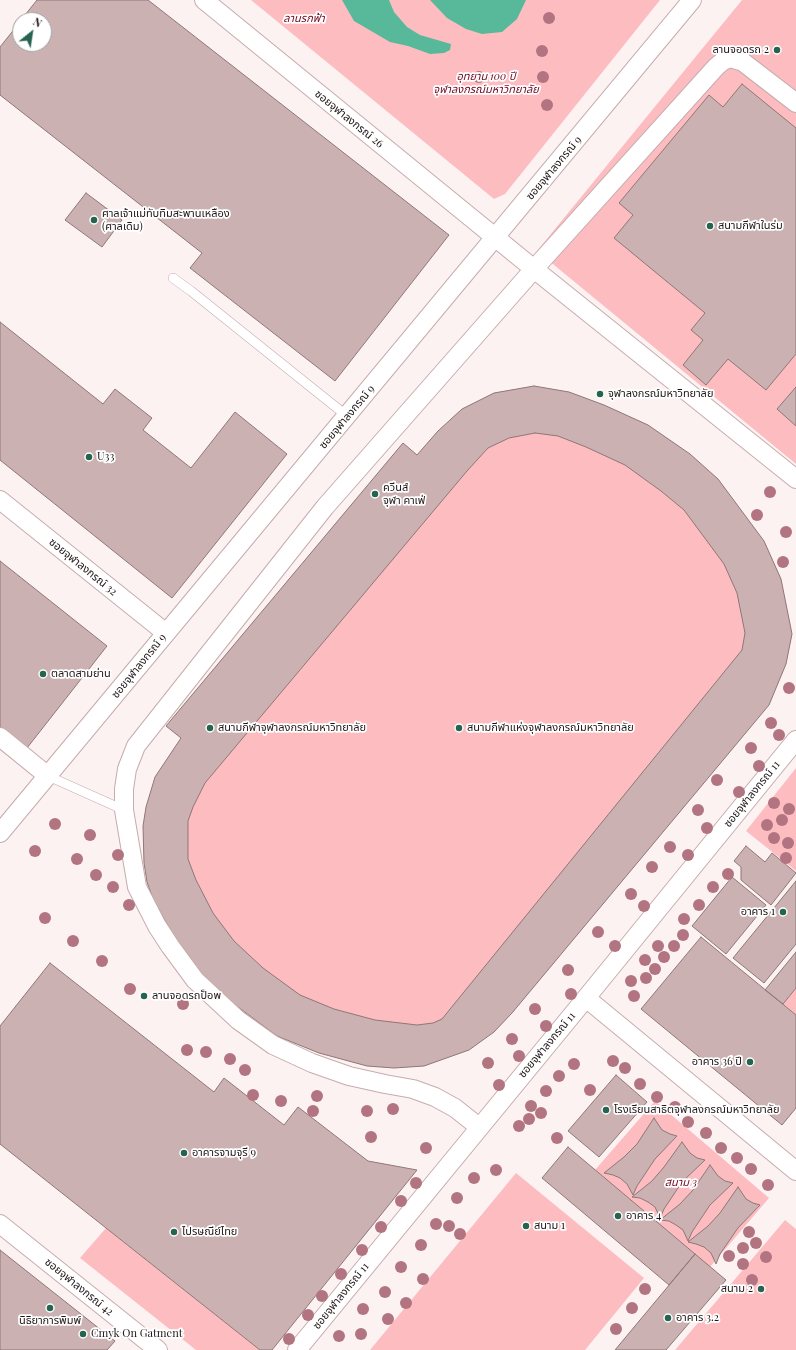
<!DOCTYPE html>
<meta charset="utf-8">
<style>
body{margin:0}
#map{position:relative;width:796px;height:1350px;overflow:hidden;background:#fdf2f2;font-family:"Playfair Display",serif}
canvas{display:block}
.north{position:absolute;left:12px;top:12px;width:40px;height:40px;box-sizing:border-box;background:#fff;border:1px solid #a5a1a2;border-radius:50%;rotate:30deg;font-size:11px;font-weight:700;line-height:16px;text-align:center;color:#1f1516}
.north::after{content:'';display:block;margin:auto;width:14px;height:18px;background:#266451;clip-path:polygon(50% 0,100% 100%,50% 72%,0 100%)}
</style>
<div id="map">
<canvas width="796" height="1350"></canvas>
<div class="north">N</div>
</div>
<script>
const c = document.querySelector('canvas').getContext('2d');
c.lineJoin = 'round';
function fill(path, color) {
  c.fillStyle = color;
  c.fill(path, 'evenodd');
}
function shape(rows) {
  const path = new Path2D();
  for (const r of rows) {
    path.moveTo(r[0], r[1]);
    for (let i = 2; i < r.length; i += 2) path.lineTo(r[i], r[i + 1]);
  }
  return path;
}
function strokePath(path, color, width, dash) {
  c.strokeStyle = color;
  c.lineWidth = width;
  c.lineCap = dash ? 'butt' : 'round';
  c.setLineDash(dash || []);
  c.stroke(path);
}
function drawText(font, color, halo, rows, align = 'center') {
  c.font = font + ' "Playfair Display","Noto Sans Thai",serif';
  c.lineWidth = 3.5;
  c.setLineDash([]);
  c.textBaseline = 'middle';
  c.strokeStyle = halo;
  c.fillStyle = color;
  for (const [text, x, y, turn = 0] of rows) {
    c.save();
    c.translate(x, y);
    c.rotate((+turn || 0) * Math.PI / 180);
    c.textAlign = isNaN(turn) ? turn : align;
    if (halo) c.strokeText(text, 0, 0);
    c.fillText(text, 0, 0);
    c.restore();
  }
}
const green = shape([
 [251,0,660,0,505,194,494,199],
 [742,0,796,0,796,464,537,251],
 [534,386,569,392,604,405,648,425,690,454,718,479,764,541,781,579,792,634,786,664,769,705,512,1013,494,1032,469,1050,424,1066,394,1068,367,1066,319,1053,277,1036,234,1004,174,937,153,899,147,882,144,863,143,826,181,738,166,726,403,443,417,455,438,431,462,409,494,393],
 [796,768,796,871,746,831],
 [796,988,796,1015,783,1004],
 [655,1101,769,1198,710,1267,595,1170],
 [516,1173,644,1278,585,1350,370,1350],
 [785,1220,796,1229,796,1350,675,1350],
 [106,1228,260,1350,196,1350,80,1258]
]);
const water = shape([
 [342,0,389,0,394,12,407,27,420,35,451,44,450,50,444,53,430,54,408,46,390,42,354,21],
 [430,0,526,0,517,19,502,32,482,34,466,29,447,18]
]);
const building = shape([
 [37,0,148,0,449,235,335,381,190,268,202,253,0,95,0,47,20,22,20,44,44,44,44,20,21,20,37,0],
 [742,84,796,128,796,354,766,390,728,359,706,385,683,365,703,340,691,330,705,313,614,238,633,215,619,203,709,95,723,107,742,84],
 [86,193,122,220,102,247,65,220,86,193],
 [0,322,103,404,115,389,152,418,143,430,191,468,235,412,287,454,172,598,0,460,0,322],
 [534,386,569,392,604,405,648,425,690,454,718,479,764,541,781,579,792,634,786,664,769,705,512,1013,494,1032,469,1050,424,1066,394,1068,367,1066,319,1053,277,1036,234,1004,199,972,174,937,153,899,147,882,144,863,143,826,146,807,155,777,181,738,166,726,403,443,417,455,438,431,462,409,494,393,534,386],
 [535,433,558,436,586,447,625,465,661,491,684,510,724,564,737,593,745,633,742,650,442,1019,433,1023,417,1025,375,1020,334,1009,300,995,263,968,234,941,213,913,196,880,188,859,188,821,193,807,205,783,467,471,488,448,509,438,535,433],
 [796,387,796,426,777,409,796,387],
 [0,561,107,646,27,748,0,727,0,561],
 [746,846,765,862,772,853,796,873,771,905,741,880,741,867,734,861,746,846],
 [732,877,766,905,726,954,692,926,732,877],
 [796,881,796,944,764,983,733,958,796,881],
 [701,937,796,1015,796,1108,782,1125,641,1009,701,937],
 [796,952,796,988,783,1004,765,990,796,952],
 [50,963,214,1092,224,1078,284,1125,298,1107,368,1161,417,1170,272,1350,260,1350,0,1144,0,1026,50,963],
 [616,1075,647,1102,599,1157,568,1131,616,1075],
 [654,1118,662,1130,670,1134,677,1136,655,1159,637,1186,633,1195,627,1184,620,1178,613,1175,604,1173,624,1157,637,1144,654,1118],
 [682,1142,690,1153,697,1158,705,1160,682,1182,664,1209,660,1218,655,1207,648,1202,640,1198,632,1197,652,1181,664,1167,682,1142],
 [568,1147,695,1254,669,1285,542,1178,568,1147],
 [710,1165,718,1176,725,1181,733,1183,710,1205,692,1232,688,1241,683,1230,676,1225,669,1221,660,1220,680,1204,693,1190,710,1165],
 [738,1187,746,1199,753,1203,760,1205,738,1228,720,1254,716,1264,711,1253,704,1247,696,1244,688,1242,708,1226,720,1213,738,1187],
 [0,1250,115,1341,107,1350,0,1350,0,1250],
 [695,1254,726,1280,666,1350,615,1350,695,1254]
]);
const lane = shape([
 [173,278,191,291,347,416],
 [48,776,124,810]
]);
const street = shape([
 [204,0,534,269,796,479],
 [0,500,166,633],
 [0,737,48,776],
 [0,833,692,0],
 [586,998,796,1171],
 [479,1127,455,1108,435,1097,413,1089,385,1084,349,1076,312,1063,273,1045,238,1020,195,980,170,946,157,926,137,887,124,810,124,789,127,769,136,746,325,507,534,269,716,67,723,61,730,58,743,62,796,103],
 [0,1224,158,1350],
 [297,1350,586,998,796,740]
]);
const trees = [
 [549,18],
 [542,51],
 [479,77],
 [543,77],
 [547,105],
 [770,492],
 [757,515],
 [786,532],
 [783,562],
 [789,688],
 [771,723],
 [779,735],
 [751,748],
 [759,766],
 [717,780],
 [739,792],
 [774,803],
 [789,809],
 [698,810],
 [782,820],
 [55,824],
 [767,825],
 [707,828],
 [90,835],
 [774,838],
 [788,843],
 [670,847],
 [35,851],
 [118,855],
 [688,855],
 [786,858],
 [77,859],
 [652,867],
 [728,874],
 [96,875],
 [113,887],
 [713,887],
 [631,894],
 [129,905],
 [699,905],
 [644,906],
 [45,918],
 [684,919],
 [598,932],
 [683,935],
 [73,941],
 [615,946],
 [658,946],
 [674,946],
 [664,957],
 [645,960],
 [102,961],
 [655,969],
 [568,970],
 [646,978],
 [631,981],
 [130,989],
 [571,994],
 [634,996],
 [183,1004],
 [535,1009],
 [546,1026],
 [512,1039],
 [187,1050],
 [206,1052],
 [519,1056],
 [230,1059],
 [613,1061],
 [488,1063],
 [574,1064],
 [625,1068],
 [245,1070],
 [559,1076],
 [640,1084],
 [499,1085],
 [590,1090],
 [546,1091],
 [253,1095],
 [317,1096],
 [657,1097],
 [281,1101],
 [531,1106],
 [675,1107],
 [393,1109],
 [313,1111],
 [367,1111],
 [541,1113],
 [529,1119],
 [688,1122],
 [519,1126],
 [706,1133],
 [371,1137],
 [557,1138],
 [426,1148],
 [721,1148],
 [737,1158],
 [751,1169],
 [496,1170],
 [474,1178],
 [416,1183],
 [768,1185],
 [457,1198],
 [401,1201],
 [436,1224],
 [449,1226],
 [381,1227],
 [749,1232],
 [460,1234],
 [756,1243],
 [421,1245],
 [743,1248],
 [362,1250],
 [729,1256],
 [766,1257],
 [743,1264],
 [401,1267],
 [341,1274],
 [423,1279],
 [752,1280],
 [645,1289],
 [385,1292],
 [322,1296],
 [406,1303],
 [632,1308],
 [363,1309],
 [308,1315],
 [388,1319],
 [616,1329],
 [361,1334],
 [339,1336],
 [289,1339]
];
const markers = [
 [777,50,4,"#266451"],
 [94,220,4,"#266451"],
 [710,226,4,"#266451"],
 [600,394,4,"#266451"],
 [89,457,4,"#266451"],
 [375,494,4,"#266451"],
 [43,674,4,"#266451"],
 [210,728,4,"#266451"],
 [459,728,4,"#266451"],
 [783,912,4,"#266451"],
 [144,996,4,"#266451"],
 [750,1062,4,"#266451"],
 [606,1110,4,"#266451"],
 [184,1153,4,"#266451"],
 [618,1216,4,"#266451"],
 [526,1226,4,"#266451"],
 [174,1232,4,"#266451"],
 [761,1289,4,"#266451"],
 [50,1308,4,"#266451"],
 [668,1318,4,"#266451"],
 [83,1334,4,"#266451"]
];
const parkNames = [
 ["ลานรกฟ้า",304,19],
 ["อุทยาน 100 ปี",486,77],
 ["จุฬาลงกรณ์มหาวิทยาลัย",486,90],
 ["สนาม 3",681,1183]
];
const poiNames = [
 ["ลานจอดรถ 2",769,50,"right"],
 ["ศาลเจ้าแม่ทับทิมสะพานเหลือง",102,214],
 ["(ศาลเดิม)",102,227],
 ["สนามกีฬาในร่ม",718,226],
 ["จุฬาลงกรณ์มหาวิทยาลัย",608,394],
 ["U33",97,457],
 ["ควีนส์",383,488],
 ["จุฬา คาเฟ่",383,501],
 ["ตลาดสามย่าน",51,674],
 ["สนามกีฬาจุฬาลงกรณ์มหาวิทยาลัย",218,728],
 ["สนามกีฬาแห่งจุฬาลงกรณ์มหาวิทยาลัย",467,728],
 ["อาคาร 1",775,912,"right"],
 ["ลานจอดรถป็อพ",152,996],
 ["อาคาร 36 ปี",742,1062,"right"],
 ["โรงเรียนสาธิตจุฬาลงกรณ์มหาวิทยาลัย",614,1110],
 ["อาคารจามจุรี 9",192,1153],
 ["อาคาร 4",626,1216],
 ["สนาม 1",534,1226],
 ["ไปรษณีย์ไทย",182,1232],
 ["สนาม 2",753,1289,"right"],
 ["อาคาร 3.2",676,1318],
 ["นิธิยาการพิมพ์",50,1321,"center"],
 ["Cmyk On Gatment",91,1334]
];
const streetNames = [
 ["ซอยจุฬาลงกรณ์ 26",349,119,39],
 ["ซอยจุฬาลงกรณ์ 9",554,168,-50],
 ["ซอยจุฬาลงกรณ์ 9",347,417,-50],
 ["ซอยจุฬาลงกรณ์ 32",83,567,39],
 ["ซอยจุฬาลงกรณ์ 9",139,666,-51],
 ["ซอยจุฬาลงกรณ์ 11",752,794,-51],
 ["ซอยจุฬาลงกรณ์ 11",547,1045,-50],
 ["ซอยจุฬาลงกรณ์ 42",79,1287,39],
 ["ซอยจุฬาลงกรณ์ 11",341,1296,-51]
];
fill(green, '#fdbdc0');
fill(water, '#57b999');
fill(building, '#cbb1b1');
strokePath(building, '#8f7777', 1);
strokePath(lane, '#c6acad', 10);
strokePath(street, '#c6acad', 20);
strokePath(lane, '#fff', 9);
strokePath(street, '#fff', 18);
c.fillStyle = '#b27481';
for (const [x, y] of trees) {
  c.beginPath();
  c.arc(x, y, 6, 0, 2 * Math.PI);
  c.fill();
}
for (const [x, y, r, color] of markers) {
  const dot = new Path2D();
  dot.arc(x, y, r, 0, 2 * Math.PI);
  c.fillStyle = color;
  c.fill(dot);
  strokePath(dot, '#fff', 1.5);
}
drawText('italic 11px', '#740d25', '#fff', parkNames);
drawText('11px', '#1f1516', '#fff', poiNames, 'left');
drawText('11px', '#1f1516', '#fff', streetNames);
</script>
